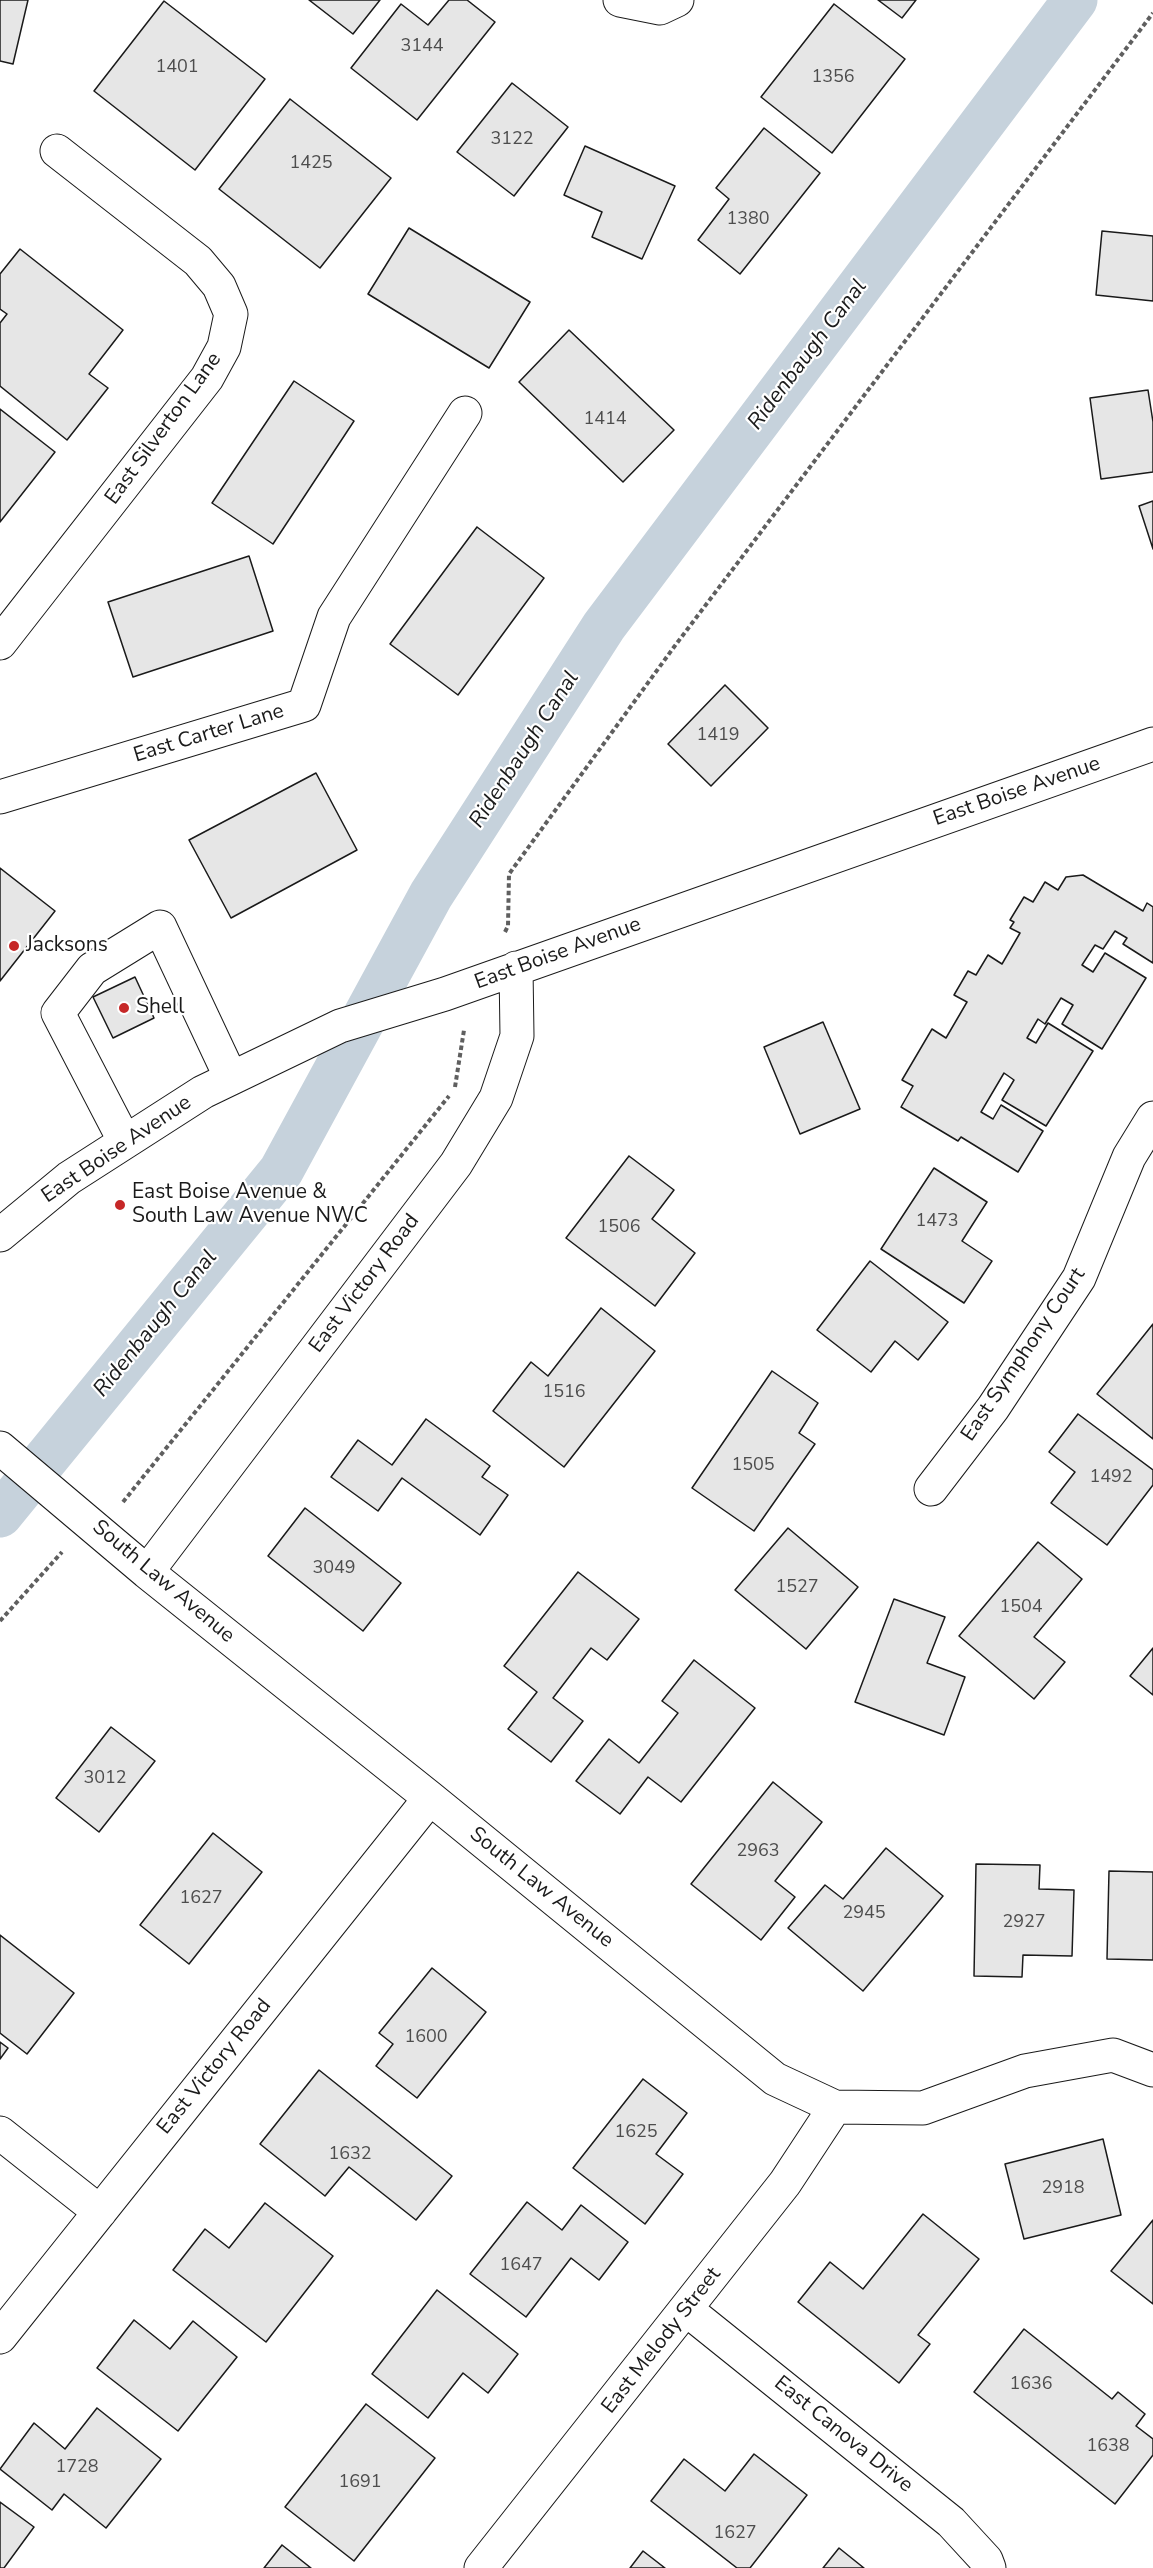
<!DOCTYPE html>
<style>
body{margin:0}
canvas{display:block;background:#fff}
</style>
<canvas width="1153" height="2568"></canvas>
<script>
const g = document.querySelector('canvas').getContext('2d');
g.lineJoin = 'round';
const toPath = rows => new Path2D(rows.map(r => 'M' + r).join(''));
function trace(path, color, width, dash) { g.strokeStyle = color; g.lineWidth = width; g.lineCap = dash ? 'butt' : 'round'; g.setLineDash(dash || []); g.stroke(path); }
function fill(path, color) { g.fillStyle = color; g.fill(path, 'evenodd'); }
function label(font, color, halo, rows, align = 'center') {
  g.font = font + ' "Nunito Sans",sans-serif'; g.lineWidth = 4.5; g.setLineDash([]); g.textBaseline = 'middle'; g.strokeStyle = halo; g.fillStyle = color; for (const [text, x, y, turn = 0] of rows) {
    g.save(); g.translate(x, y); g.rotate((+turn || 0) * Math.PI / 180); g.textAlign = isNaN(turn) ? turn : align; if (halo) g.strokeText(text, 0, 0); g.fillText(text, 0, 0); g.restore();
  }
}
trace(toPath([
 [0,1515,281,1171,431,895,604,626,1075,0]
]), '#c6d2dc', 45);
const building = toPath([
 [0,0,28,0,13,64,0,61,0,0],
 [309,0,380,0,353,34,309,0],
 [449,0,467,0,495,22,417,120,351,68,401,4,428,25,449,0],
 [878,0,916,0,902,18,878,0],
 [164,1,265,79,195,170,94,91,164,1],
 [834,4,905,59,832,153,761,97,834,4],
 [512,83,568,127,514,196,457,152,512,83],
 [290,99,391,178,320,268,219,189,290,99],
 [764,128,820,173,740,274,698,240,729,199,716,188,764,128],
 [585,146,675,186,642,259,592,237,602,212,564,195,585,146],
 [409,228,530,302,489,368,368,294,409,228],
 [1102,231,1153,236,1153,301,1096,295,1102,231],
 [20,249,123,330,89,374,108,388,67,440,0,386,0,323,7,314,0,309,0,274,20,249],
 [569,330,674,430,623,482,519,382,569,330],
 [294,381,354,421,273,544,212,503,294,381],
 [1148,390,1153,422,1153,472,1101,479,1090,398,1148,390],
 [0,409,55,452,0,522,0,409],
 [1153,501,1153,549,1139,506,1153,501],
 [477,527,544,578,458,695,390,644,477,527],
 [249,556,273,631,133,677,108,602,249,556],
 [725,685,768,728,711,786,668,744,725,685],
 [316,773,357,850,231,918,189,840,316,773],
 [0,868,55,911,0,981,0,868],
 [1083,875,1143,911,1147,903,1153,907,1153,963,1123,944,1127,938,1115,931,1103,949,1095,945,1082,965,1093,972,1105,953,1146,978,1102,1049,1062,1024,1073,1005,1061,998,1045,1024,1038,1019,1027,1038,1036,1043,1048,1023,1093,1051,1046,1126,1002,1100,1014,1080,1004,1073,981,1112,993,1119,1001,1105,1043,1131,1018,1172,961,1137,958,1141,901,1107,913,1086,902,1080,932,1029,946,1038,967,1002,954,995,968,971,976,975,988,955,1002,964,1020,933,1010,928,1014,922,1010,920,1024,897,1033,902,1045,882,1058,890,1066,877,1083,875],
 [135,977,154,1018,113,1038,93,997,135,977],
 [823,1022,860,1109,800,1134,764,1047,823,1022],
 [629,1156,674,1190,652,1219,695,1253,655,1306,566,1238,629,1156],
 [934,1168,987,1202,962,1241,992,1261,964,1303,881,1249,934,1168],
 [870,1261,948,1322,918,1360,895,1341,871,1372,817,1330,870,1261],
 [601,1308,655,1351,564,1467,493,1411,531,1362,548,1376,601,1308],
 [1153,1324,1153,1439,1097,1394,1153,1324],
 [772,1371,818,1403,799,1433,815,1444,754,1531,692,1488,772,1371],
 [1078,1414,1153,1470,1153,1485,1107,1545,1051,1503,1075,1472,1049,1452,1078,1414],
 [426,1419,490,1466,482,1477,508,1495,480,1535,402,1478,378,1511,331,1477,358,1440,392,1465,426,1419],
 [305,1508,401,1583,363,1631,268,1556,305,1508],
 [788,1528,858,1587,806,1649,735,1590,788,1528],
 [1038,1542,1082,1579,1034,1637,1065,1662,1034,1699,959,1636,1038,1542],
 [578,1572,639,1619,607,1660,591,1648,553,1698,583,1721,551,1762,508,1729,537,1692,504,1666,578,1572],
 [894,1599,945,1617,927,1663,965,1677,944,1735,855,1702,894,1599],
 [1153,1648,1153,1695,1130,1676,1153,1648],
 [694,1660,755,1708,681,1802,648,1777,620,1814,576,1781,609,1739,639,1763,678,1713,662,1701,694,1660],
 [111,1727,155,1761,99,1832,56,1798,111,1727],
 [773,1782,822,1822,775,1881,795,1897,761,1940,691,1884,773,1782],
 [213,1833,262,1872,189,1964,140,1925,213,1833],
 [886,1848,943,1896,863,1991,788,1928,825,1885,843,1899,886,1848],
 [976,1864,1040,1865,1039,1889,1074,1890,1072,1956,1023,1955,1022,1977,974,1976,976,1864],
 [1109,1871,1153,1872,1153,1960,1107,1959,1109,1871],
 [0,1935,74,1993,27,2054,0,2033,0,1935],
 [432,1968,486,2012,417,2098,376,2066,393,2044,379,2033,432,1968],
 [0,2042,8,2048,0,2059,0,2042],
 [319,2070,452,2176,416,2220,349,2167,325,2196,260,2144,319,2070],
 [643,2079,687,2113,656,2154,683,2174,645,2224,573,2168,643,2079],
 [1103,2139,1121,2215,1024,2239,1005,2164,1103,2139],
 [527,2202,562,2230,581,2205,628,2242,599,2280,571,2258,526,2317,470,2274,527,2202],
 [265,2203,333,2256,266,2342,173,2270,205,2229,229,2248,265,2203],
 [923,2214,979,2259,918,2335,930,2344,899,2383,798,2302,830,2262,863,2289,923,2214],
 [1153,2220,1153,2304,1111,2271,1153,2220],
 [437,2290,518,2354,488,2393,463,2373,428,2418,372,2374,437,2290],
 [134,2320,170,2349,193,2321,237,2357,178,2431,97,2368,134,2320],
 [1024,2329,1112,2399,1118,2392,1145,2414,1136,2426,1153,2439,1153,2455,1115,2504,974,2392,1024,2329],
 [366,2404,435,2458,354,2561,285,2507,366,2404],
 [97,2408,161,2459,106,2528,64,2494,52,2510,0,2469,34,2423,65,2449,97,2408],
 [754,2454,807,2495,750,2568,737,2568,651,2501,684,2459,725,2491,754,2454],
 [0,2502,34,2527,4,2568,0,2568,0,2502],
 [282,2545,311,2568,264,2568,282,2545],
 [839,2548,864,2568,823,2568,839,2548],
 [643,2551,665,2568,630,2568,643,2551]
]);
fill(building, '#e6e6e6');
trace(building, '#1a1a1a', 1.5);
const minor = toPath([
 [620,0,660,8,677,0],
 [0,643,207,378,224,347,231,314,219,286,198,261,57,151],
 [0,797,304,705,334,617,465,413],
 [125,1142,58,1013,92,969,160,927,231,1078],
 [0,1235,69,1178,203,1092,340,1026,445,994,1153,744],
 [0,1448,147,1572,430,1798,775,2079,835,2107,923,2108,1025,2071,1113,2055,1153,2070],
 [931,1489,993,1408,1079,1278,1129,1157,1153,1118],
 [147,1572,456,1164,496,1098,517,1036,516,968],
 [0,2133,100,2212],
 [687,2310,951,2522,986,2560,989,2568],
 [0,2337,430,1798],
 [481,2568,785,2183,835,2107]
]);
trace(minor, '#1a1a1a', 35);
trace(toPath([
 [505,932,508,926,509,874,674,647,1153,13],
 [455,1087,464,1030],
 [123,1502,449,1096],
 [0,1621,62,1552]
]), '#5f5f5f', 4, [4.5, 3]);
trace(minor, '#fff', 33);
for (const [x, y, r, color] of [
 [14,946,6,"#c62828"],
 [124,1008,6,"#c62828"],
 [120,1205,6,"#c62828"]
]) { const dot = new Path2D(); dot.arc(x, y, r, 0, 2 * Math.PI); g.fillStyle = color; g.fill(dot); trace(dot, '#fff', 2); }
label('18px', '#4d4d4d', null, [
 ["3144",422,47],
 ["1401",177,68],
 ["1356",833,78],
 ["3122",512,140],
 ["1425",311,164],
 ["1380",748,220],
 ["1414",605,420],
 ["1419",718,736],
 ["1473",937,1222],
 ["1506",619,1228],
 ["1516",564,1393],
 ["1505",753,1466],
 ["1492",1111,1478],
 ["3049",334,1569],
 ["1527",797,1588],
 ["1504",1021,1608],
 ["3012",105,1779],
 ["2963",758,1852],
 ["1627",201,1899],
 ["2945",864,1914],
 ["2927",1024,1923],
 ["1600",426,2038],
 ["1625",636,2133],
 ["1632",350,2155],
 ["2918",1063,2189],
 ["1647",521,2266],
 ["1636",1031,2385],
 ["1638",1108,2447],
 ["1728",77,2468],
 ["1691",360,2483],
 ["1627",735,2534]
]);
label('21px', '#1a1a1a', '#fff', [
 ["East Silverton Lane",164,429,-54],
 ["East Carter Lane",209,734,-17],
 ["East Boise Avenue",1017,792,-19],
 ["East Boise Avenue",558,954,-20],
 ["East Boise Avenue",117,1150,-34],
 ["East Victory Road",365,1284,-53],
 ["East Symphony Court",1024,1355,-56],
 ["South Law Avenue",163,1582,40],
 ["South Law Avenue",541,1888,39],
 ["East Victory Road",215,2067,-51],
 ["East Melody Street",662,2341,-52],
 ["East Canova Drive",843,2435,39]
]);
label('21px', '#1a1a1a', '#fff', [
 ["Jacksons",26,946],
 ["Shell",136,1008],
 ["East Boise Avenue &",132,1193],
 ["South Law Avenue NWC",132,1217]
], 'left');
label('italic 22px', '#1a1a1a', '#fff', [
 ["Ridenbaugh Canal",808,355,-53],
 ["Ridenbaugh Canal",525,750,-57],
 ["Ridenbaugh Canal",156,1324,-51]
]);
</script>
